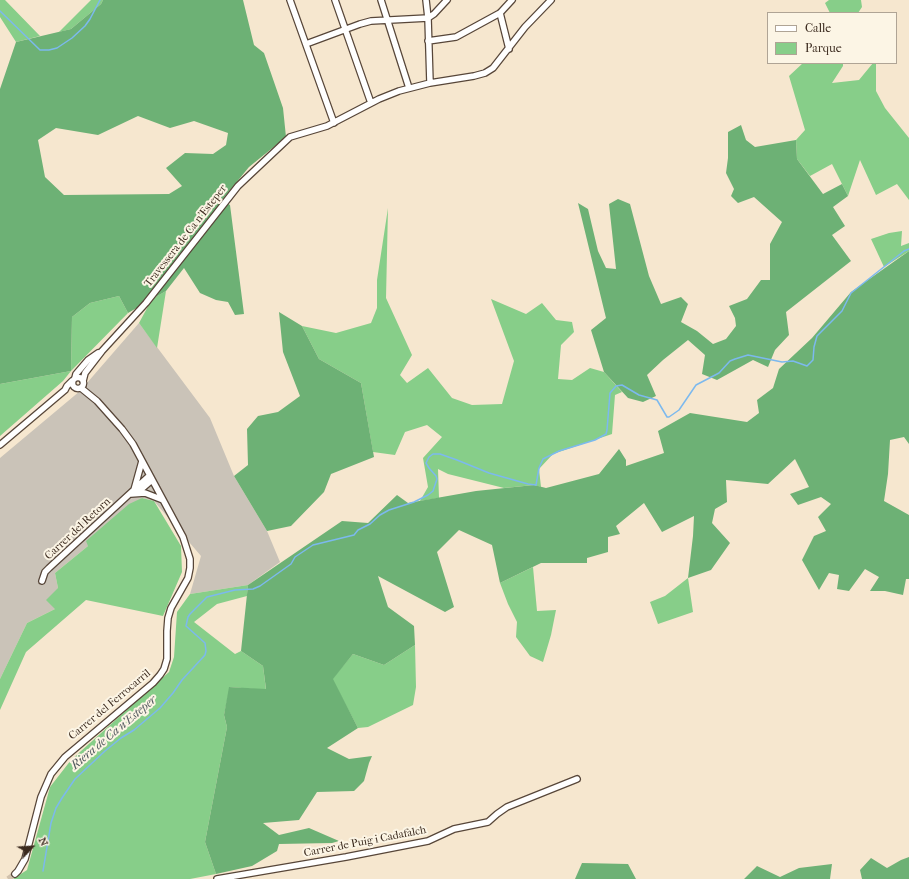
<!DOCTYPE html>
<style>
body{margin:0}
#map{position:relative;width:909px;height:879px;overflow:hidden;background:#f6e7cf;font-family:"IM FELL French Canon",serif}
canvas{display:block}
.legend{position:absolute;left:767px;top:12px;width:130px;height:52px;box-sizing:border-box;background:#fcf5e5;border:1px solid #afa495;margin:0;padding:5px 7px;list-style:none;font-size:12px;color:#3b2a1e}
.legend li{display:flex;align-items:center;gap:8px;height:20px}
.legend b{width:20px;border:1px solid #afa495}
.north{position:absolute;left:12px;top:827px;width:40px;height:40px;-webkit-text-stroke:3px #fcf5e5;paint-order:stroke;rotate:65deg;font-size:11px;font-weight:700;line-height:16px;text-align:center;color:#3b2a1e}
.north::after{content:'';display:block;margin:auto;width:14px;height:18px;background:#3b2a1e;clip-path:polygon(50% 0,100% 100%,50% 72%,0 100%)}
</style>
<div id="map">
<canvas width="909" height="879"></canvas>
<ul class="legend">
<li><b style="height:5px;background:#fff"></b>Calle</li>
<li><b style="height:11px;background:#87ce89"></b>Parque</li>
</ul>
<div class="north">N</div>
</div>
<script>
const g = document.querySelector('canvas').getContext('2d');
g.lineJoin = 'round';
function fill(path, color) { g.fillStyle = color; g.fill(path, 'evenodd'); }
const toPath = rows => new Path2D(rows.map(r => 'M' + r).join(''));
function trace(path, color, width, dash) { g.strokeStyle = color; g.lineWidth = width; g.lineCap = dash ? 'butt' : 'round'; g.setLineDash(dash || []); g.stroke(path); }
function label(font, color, halo, rows, align = 'center') {
  g.font = font + ' "IM FELL French Canon",serif'; g.lineWidth = 4; g.setLineDash([]); g.textBaseline = 'middle'; g.strokeStyle = halo; g.fillStyle = color; for (const [text, x, y, turn = 0] of rows) {
    g.save(); g.translate(x, y); g.rotate((+turn || 0) * Math.PI / 180); g.textAlign = isNaN(turn) ? turn : align; if (halo) g.strokeText(text, 0, 0); g.fillText(text, 0, 0); g.restore();
  }
}
fill(toPath([
 [139,323,210,418,234,476,267,531,280,562,248,585,190,594,201,556,154,501,142,498,88,546,55,573,58,588,55,609,27,623,0,679,0,458,80,391]
]), '#cac3b8');
fill(toPath([
 [0,0,5,0,40,36,16,42,0,17],
 [91,0,103,0,101,4,71,29,59,32],
 [829,0,861,0,862,7,858,13,830,13,825,3],
 [803,63,843,63,843,66,832,83,859,80,873,63,876,63,876,91,885,108,909,138,909,200,897,184,876,195,860,160,848,196,832,164,810,176,797,159,796,140,805,130,789,76],
 [388,208,386,298,412,355,400,375,407,383,428,368,452,398,472,405,502,404,514,361,491,299,526,314,542,303,556,320,572,322,574,332,561,345,558,379,572,380,590,368,604,372,622,392,615,395,612,434,553,454,539,469,541,487,534,485,504,488,448,474,438,469,439,498,420,501,428,487,423,458,442,437,427,425,405,432,395,455,373,452,361,383,319,359,302,326,336,333,371,323,377,308,377,280],
 [902,231,901,246,909,243,909,251,884,267,871,239,889,233],
 [166,291,157,348,139,323,152,299],
 [119,296,128,313,71,371,63,381,0,436,0,384,71,371,72,317,90,303],
 [142,498,154,501,181,546,182,572,163,616,86,600,26,652,0,710,0,679,27,623,55,609,46,600,58,588,55,573,88,546,86,541,129,504],
 [533,567,537,611,556,610,551,635,543,662,530,656,516,637,517,622,508,604,500,583],
 [688,578,693,612,658,624,650,602,665,596],
 [248,585,247,596,217,604,194,622,235,654,241,651,263,666,266,690,230,687,224,715,227,727,205,842,216,874,190,879,13,879,27,870,50,787,71,760,169,672,174,657,177,612,190,594],
 [415,645,416,687,413,705,368,727,358,728,332,679,353,654,384,665]
]), '#87ce89');
fill(toPath([
 [103,0,243,0,254,45,264,53,283,108,286,137,249,167,222,200,230,205,244,314,235,315,228,302,216,300,200,293,184,268,166,291,128,313,119,296,90,303,72,317,71,371,0,384,0,89,16,42,71,29,101,4],
 [138,116,170,128,194,121,228,133,226,145,213,154,185,153,166,168,182,186,169,194,64,195,45,177,38,140,56,128,98,135],
 [741,125,746,140,755,147,796,140,797,159,823,194,842,184,848,196,833,207,845,226,832,235,851,261,786,312,789,335,775,350,768,367,753,360,717,380,702,374,705,355,688,340,663,360,647,375,656,396,643,402,628,398,604,372,591,330,606,318,578,203,588,209,598,251,606,268,616,269,609,204,618,199,630,204,649,276,661,304,681,297,688,304,681,322,697,331,713,344,726,339,736,326,735,318,729,306,747,299,761,280,770,280,770,244,782,222,754,197,738,203,731,196,734,189,726,173,728,158,728,132],
 [909,251,909,444,904,437,890,440,888,474,884,501,909,515,909,579,906,579,903,595,885,591,870,591,879,577,865,569,849,591,837,589,839,575,829,573,819,590,802,560,814,536,826,531,818,517,831,504,821,497,798,505,790,494,809,487,795,459,768,484,726,480,727,502,715,509,712,523,730,543,711,570,688,578,693,536,694,516,662,532,644,503,616,526,620,534,608,537,608,552,587,558,587,563,541,563,500,583,492,545,459,530,437,552,454,607,445,612,378,576,388,607,414,626,415,645,384,665,353,654,333,679,358,728,327,748,349,759,372,756,369,763,364,781,354,791,317,792,299,820,263,823,279,835,309,828,339,841,332,843,279,844,277,851,252,866,216,874,205,842,227,727,224,715,229,687,266,689,263,666,241,651,248,585,342,521,368,523,397,495,408,503,476,491,534,485,546,488,599,474,619,449,626,460,626,466,664,453,658,431,690,413,747,422,759,413,757,400,773,388,779,369,812,338,851,292],
 [279,312,302,326,319,359,361,383,374,457,331,474,324,492,291,526,267,531,234,476,248,465,247,429,258,416,278,412,300,396,283,352],
 [909,857,909,879,862,879,860,870,871,858,887,868,901,860],
 [582,863,628,864,636,879,575,879],
 [832,864,830,879,744,879,757,866,780,877,799,868]
]), '#6db175');
trace(toPath([
 [0,11,40,50,49,50,57,48,72,38,85,26,90,19,100,0],
 [43,871,51,823,56,808,62,798,75,779,105,751,121,738,134,730,160,708,173,693,182,680,205,655,206,651,205,643,186,626,188,617,190,614,207,597,235,590,253,589,260,586,291,564,295,557,313,545,354,535,358,530,370,524,380,515,389,510,414,502,428,495,433,491,437,479,436,476,429,468,426,463,429,457,433,454,440,454,457,460,489,473,528,484,536,485,539,468,543,459,559,451,595,440,606,434,607,430,610,393,616,386,622,385,639,395,657,400,667,417,669,417,679,410,696,385,719,373,730,361,735,359,748,355,782,362,793,361,807,366,813,360,814,347,817,336,842,311,851,293,904,251,909,249]
]), '#7cb9ee', 1.5);
trace(toPath([
 [8,879,15,874]
]), '#d1c1ac', 5.5, [5.5, 3]);
const minor = toPath([
 [290,0,334,123],
 [335,0,371,103],
 [381,0,409,88],
 [426,0,428,18,430,83],
 [500,13,509,49],
 [428,41,456,37,500,13,512,0],
 [306,44,360,24,371,21,428,18,434,14,447,0],
 '72.5 383a5.5 5.5 0 1 1 11 0a5.5 5.5 0 1 1-11 0Z',
 [75,378,76,374,88,360,98,353],
 [83,381,85,373,102,351,146,303,238,186,290,137,327,126,379,99,399,91,430,83,474,76,485,73,493,68,525,27,551,0],
 [0,445,65,390,67,386,72,381],
 [134,490,142,461],
 [137,493,152,480],
 [131,494,145,493,163,500],
 [42,581,45,572,49,568,149,476],
 [15,874,18,871,25,859,41,797,51,774,65,757,153,683,160,675,164,669,167,659,167,631,168,618,171,608,188,578,190,568,190,559,183,537,133,444,122,429,97,401,81,388],
 [217,879,346,857,428,841,454,829,488,822,497,814,507,807,577,779]
]);
trace(minor, '#574639', 8);
trace(minor, '#fff', 5.5);
label('11px', '#3b2a1e', '#fcf5e5', [
 ["Travessera de Ca n'Esteper",186,236,-52],
 ["Carrer del Retorn",78,529,-43],
 ["Carrer del Ferrocarril",110,705,-40],
 ["Carrer de Puig i Cadafalch",365,842,-11]
]);
label('italic 12px', '#4e555c', '#fcf5e5', [
 ["Riera de Ca n'Esteper",114,733,-40]
]);
</script>
